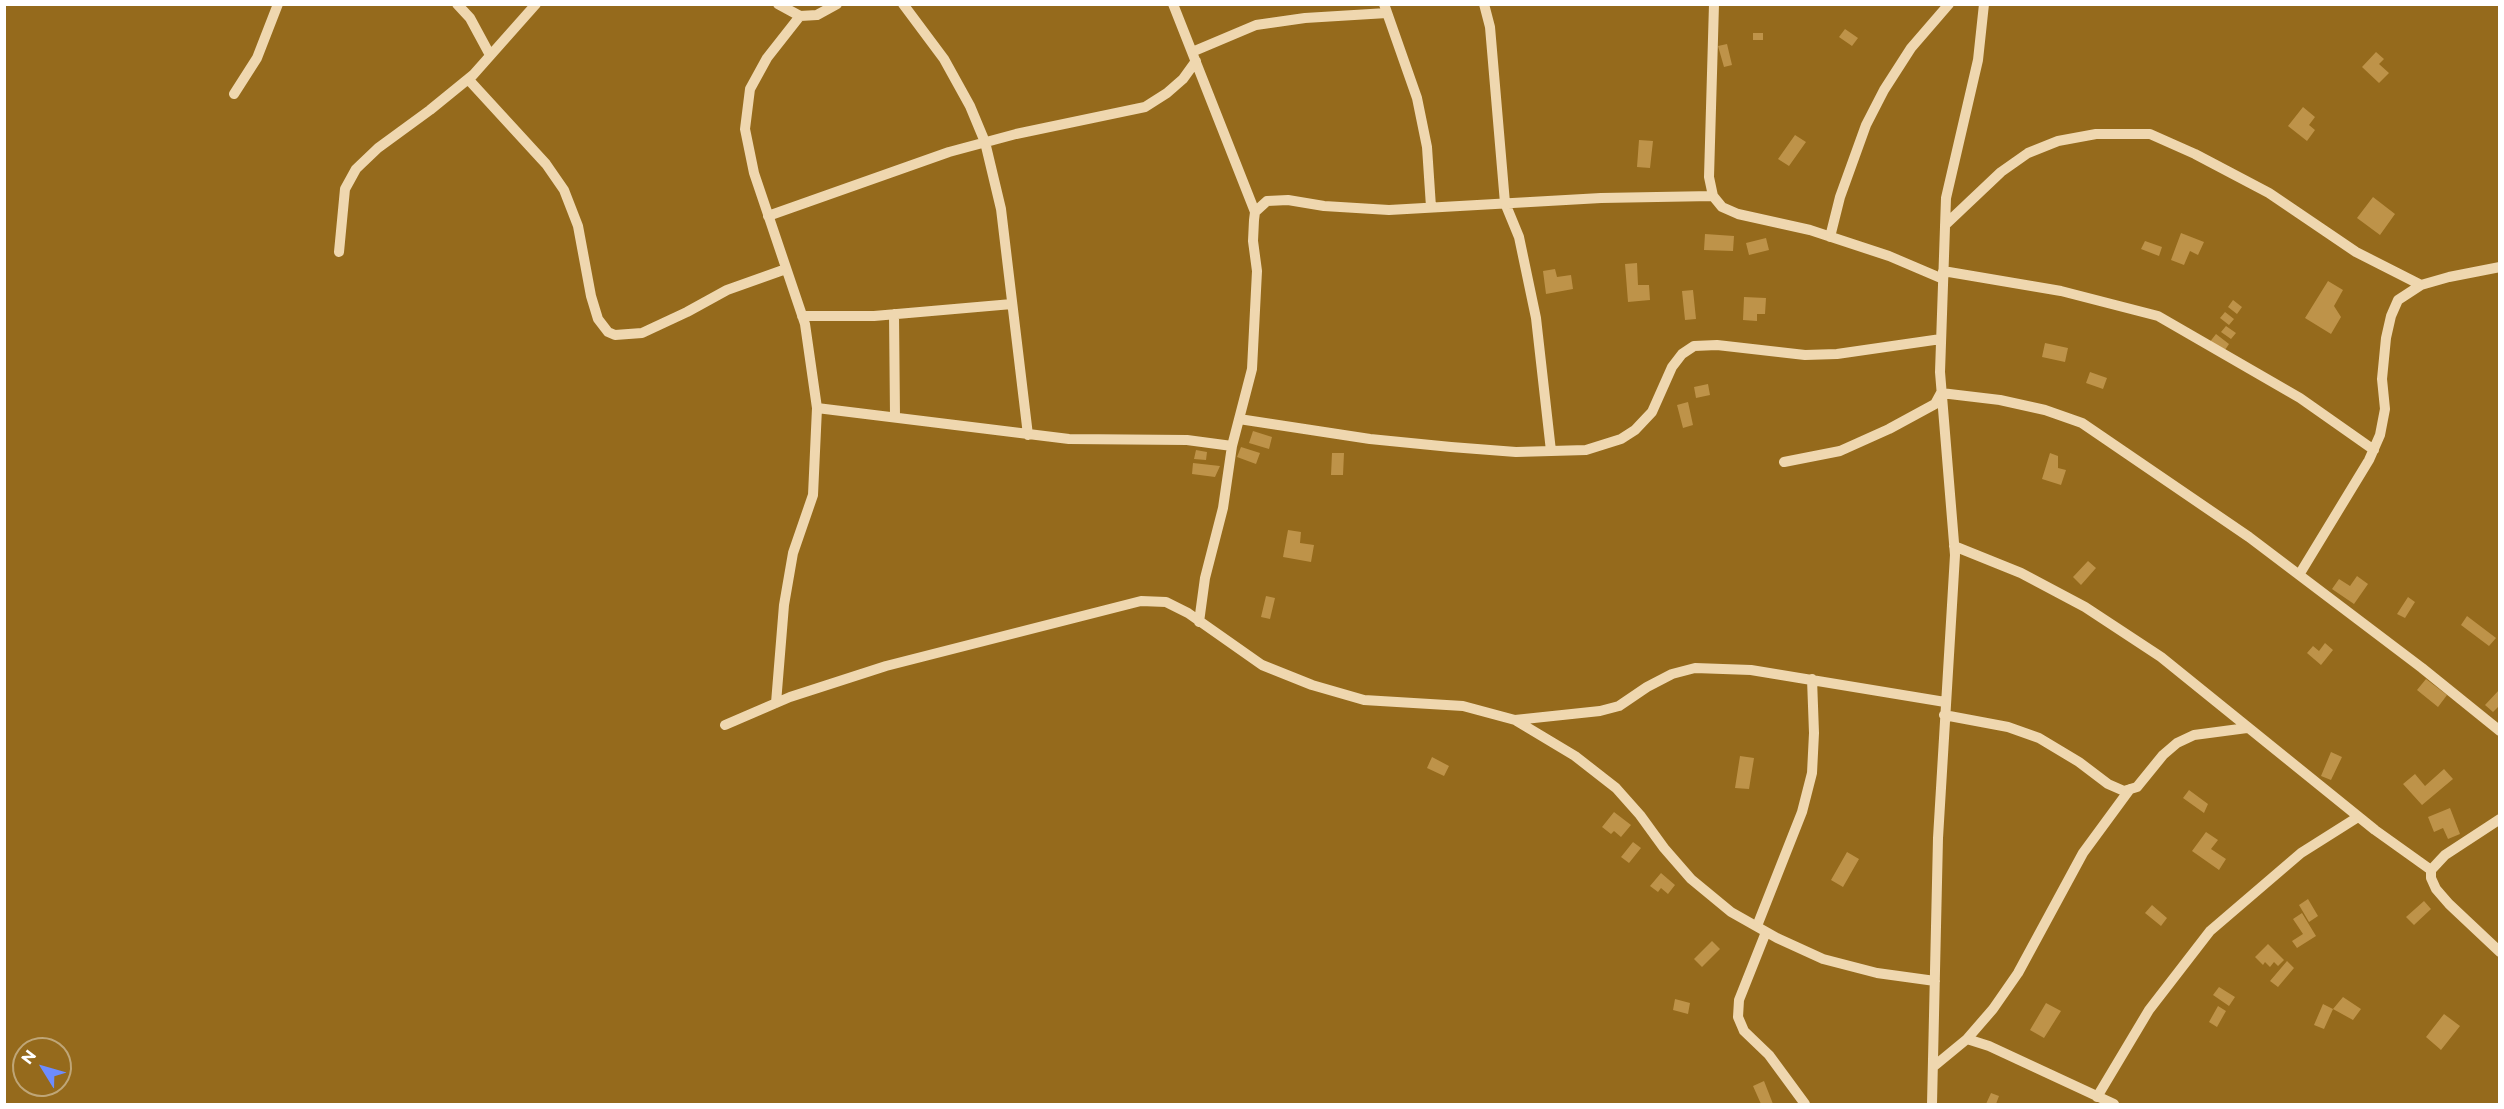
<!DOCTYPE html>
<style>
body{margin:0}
#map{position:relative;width:2504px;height:1109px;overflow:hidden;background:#956a1c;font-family:Montserrat,sans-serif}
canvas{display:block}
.frame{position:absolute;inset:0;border:6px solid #fff;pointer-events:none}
.north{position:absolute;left:12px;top:1037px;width:60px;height:60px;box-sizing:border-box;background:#956a1c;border:2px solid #bfa677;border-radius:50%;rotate:307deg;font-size:16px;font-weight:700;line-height:24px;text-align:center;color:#fff}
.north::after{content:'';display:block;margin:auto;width:21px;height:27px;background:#6d8cff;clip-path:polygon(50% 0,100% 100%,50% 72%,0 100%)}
</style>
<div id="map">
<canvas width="2504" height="1109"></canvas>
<div class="frame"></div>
<div class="north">N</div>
</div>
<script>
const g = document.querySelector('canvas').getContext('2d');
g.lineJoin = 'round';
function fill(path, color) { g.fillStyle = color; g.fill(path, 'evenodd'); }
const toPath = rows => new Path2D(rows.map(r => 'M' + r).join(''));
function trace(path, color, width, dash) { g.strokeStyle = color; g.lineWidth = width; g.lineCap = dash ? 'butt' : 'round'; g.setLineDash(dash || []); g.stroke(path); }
fill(toPath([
 [1845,29,1858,38,1852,46,1839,37],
 [1753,33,1763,33,1763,40,1753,40],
 [1727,44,1732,65,1724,67,1718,46],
 [2376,52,2384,59,2379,64,2389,73,2379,83,2362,67],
 [2303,107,2315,117,2309,125,2315,130,2307,141,2288,126],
 [1795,135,1806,142,1789,166,1778,159],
 [1639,140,1653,141,1650,168,1637,167],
 [2373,197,2395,214,2380,235,2357,218],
 [2181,233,2204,242,2198,255,2190,251,2184,265,2171,260],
 [1705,234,1734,236,1733,251,1704,250],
 [1766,238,1769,250,1749,255,1746,243],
 [2145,241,2162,247,2159,256,2141,249],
 [1637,263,1638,285,1649,285,1650,300,1628,302,1625,264],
 [1555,269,1557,277,1571,275,1573,289,1546,294,1543,271],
 [2328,281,2343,290,2334,306,2341,317,2331,334,2305,318],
 [1693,290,1696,319,1685,320,1682,291],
 [1744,297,1766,298,1765,314,1757,314,1757,321,1743,320],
 [2233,300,2242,307,2237,314,2228,307],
 [2225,312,2234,319,2229,325,2220,318],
 [2226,326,2236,333,2231,339,2221,332],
 [2216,334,2229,344,2223,353,2209,343],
 [2045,343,2068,348,2065,362,2042,357],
 [2090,372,2107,378,2103,389,2086,383],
 [1708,384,1710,395,1696,398,1694,387],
 [1688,402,1693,425,1683,428,1677,405],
 [1253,431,1272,437,1269,449,1249,443],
 [1241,447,1260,453,1256,464,1237,457],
 [1196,450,1207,452,1206,460,1194,459],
 [1332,453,1344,453,1343,475,1331,475],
 [2050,453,2058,456,2058,468,2066,470,2061,485,2042,479],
 [1193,463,1220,466,1215,477,1192,474],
 [1288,530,1301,532,1300,543,1314,545,1311,562,1283,557],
 [2088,561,2096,568,2081,585,2073,577],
 [2357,576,2368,584,2354,604,2332,589,2339,579,2350,586],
 [1266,596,1275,598,1270,619,1261,617],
 [2408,597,2415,602,2405,618,2397,614],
 [2467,616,2496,638,2489,646,2461,625],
 [2325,643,2333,650,2321,665,2307,653,2313,646,2319,651],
 [2426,679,2447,695,2438,707,2417,690],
 [2500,689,2500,705,2493,712,2485,705],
 [2331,752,2342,757,2331,780,2321,776],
 [1740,756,1754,758,1749,789,1735,788],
 [1432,757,1449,766,1444,776,1427,768],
 [2444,769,2453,779,2422,805,2403,784,2415,774,2425,786],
 [2189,790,2208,804,2204,813,2183,798],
 [2450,808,2460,834,2448,839,2443,828,2434,832,2428,817],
 [1614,812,1631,825,1621,837,1614,831,1611,834,1602,827],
 [2206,832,2218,840,2211,849,2226,859,2219,870,2192,851],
 [1633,842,1641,848,1629,863,1621,857],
 [1847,852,1859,859,1843,887,1831,880],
 [1661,873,1675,885,1668,894,1661,888,1658,892,1650,886],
 [2308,899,2318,916,2309,922,2299,905],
 [2424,901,2431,909,2414,925,2406,917],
 [2152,905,2167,918,2161,926,2145,913],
 [2302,913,2316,936,2297,948,2292,941,2303,934,2293,919],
 [1712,941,1720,949,1702,967,1694,959],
 [2268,944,2284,960,2278,966,2274,962,2270,967,2265,962,2263,965,2255,957],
 [2287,961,2294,968,2278,987,2270,981],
 [2219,987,2235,997,2229,1006,2213,995],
 [2343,997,2361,1009,2353,1020,2333,1009,2324,1029,2314,1025,2323,1004,2333,1009],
 [1675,999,1690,1003,1688,1014,1673,1010],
 [2046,1003,2061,1011,2044,1038,2030,1030],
 [2218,1006,2226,1011,2217,1027,2209,1022],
 [2444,1014,2460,1026,2441,1050,2426,1037],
 [1764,1081,1773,1104,1761,1104,1753,1086],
 [1991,1093,1999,1096,1996,1104,1986,1104]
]), '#be9349');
trace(toPath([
 [457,4,470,18,490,55],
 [778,4,800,16,817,15,837,4],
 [903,4,944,59,970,106,985,142,1001,209,1028,435],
 [1173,4,1255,212],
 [1384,4,1417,98,1427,147,1431,207],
 [1484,4,1490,27,1505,203,1519,237,1536,318,1551,451],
 [1714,4,1709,177,1713,196,1722,207,1738,214,1810,230,1889,256,1943,279],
 [1192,52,1256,25,1305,18,1387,13],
 [468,79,546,164,564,190,578,226,591,296,598,319,608,332,615,335,642,333,687,312,727,290,786,269],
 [234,94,257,58,278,4],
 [768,216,949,152,1016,134,1145,107,1167,93,1183,79,1196,61],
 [1945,225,2001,172,2028,153,2058,141,2096,134,2150,134,2195,154,2269,193,2356,252,2421,285],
 [1830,237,1840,197,1866,125,1884,90,1911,48,1949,4],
 [339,252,345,189,356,169,378,148,430,110,473,75,536,4],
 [1943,271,2061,291,2158,316,2300,398,2374,450],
 [894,314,895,416],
 [802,316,874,316,1012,304],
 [817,408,1069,439,1187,440,1232,446],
 [1239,419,1370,439,1451,447,1516,452,1586,450,1621,439,1635,430,1652,412,1672,367,1682,354,1694,346,1717,345,1805,355,1837,354,1941,339],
 [1784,462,1840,451,1889,429,1935,404,1941,393,2000,400,2045,410,2082,423,2249,537,2422,668,2500,731],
 [1954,546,2021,573,2085,607,2161,657,2375,830,2431,870],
 [2299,575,2369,460,2380,435,2385,409,2382,379,2386,338,2391,316,2398,300,2421,285,2449,277,2500,267],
 [1199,622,1205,578,1223,508,1232,446,1252,369,1257,271,1253,241,1254,220,1255,212,1267,201,1288,200,1324,206,1389,210,1601,198,1713,196],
 [776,703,784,605,793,553,813,495,817,408,805,324,754,173,745,129,750,89,767,58,800,16],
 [1944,715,2008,727,2039,738,2079,762,2108,784,2124,791,2137,787,2163,755,2177,743,2194,735,2247,728],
 [1515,720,1600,711,1619,706,1647,687,1672,674,1695,668,1751,670,1945,702],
 [725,725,790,697,886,666,1141,601,1166,602,1188,613,1262,665,1312,685,1364,700,1463,706,1515,720,1575,756,1616,788,1640,815,1664,848,1691,879,1731,912,1777,938,1823,959,1877,973,1935,981],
 [2500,819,2445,855,2431,870,2431,878,2436,889,2449,904,2500,952],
 [1757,926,1802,812,1812,773,1814,733,1812,679],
 [1766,932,1739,1000,1738,1017,1744,1031,1769,1055,1805,1104],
 [1967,1039,1989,1046,2114,1104],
 [1933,1067,1967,1039,1993,1009,2018,973,2083,853,2130,789],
 [2097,1097,2149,1010,2210,931,2301,853,2358,817],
 [1932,1104,1938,838,1955,555,1940,372,1946,198,1978,60,1984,4]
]), '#efd7af', 10);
</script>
